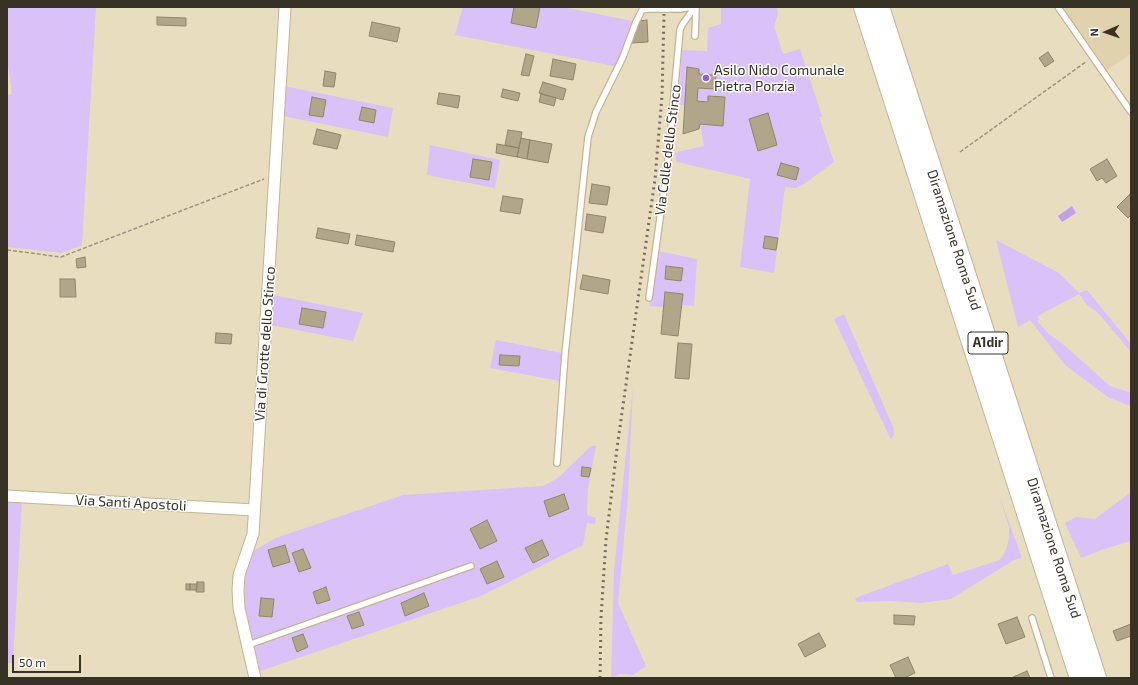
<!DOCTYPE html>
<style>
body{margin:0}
#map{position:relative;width:1138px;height:685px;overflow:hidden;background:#e9ddc0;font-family:"Exo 2",sans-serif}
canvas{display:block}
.frame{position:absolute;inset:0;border:8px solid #363226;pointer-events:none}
.north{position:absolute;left:1086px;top:12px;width:40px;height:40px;-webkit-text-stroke:3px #fff;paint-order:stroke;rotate:268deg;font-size:11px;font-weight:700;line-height:16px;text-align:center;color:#363226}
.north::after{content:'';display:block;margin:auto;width:14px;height:18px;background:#363226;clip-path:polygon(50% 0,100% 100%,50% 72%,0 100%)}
.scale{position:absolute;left:12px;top:655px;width:69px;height:18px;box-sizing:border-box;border:2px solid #363226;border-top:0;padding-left:5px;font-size:12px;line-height:14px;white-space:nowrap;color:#363226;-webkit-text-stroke:3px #fff;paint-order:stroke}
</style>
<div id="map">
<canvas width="1138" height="685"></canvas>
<div class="frame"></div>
<div class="north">N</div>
<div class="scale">50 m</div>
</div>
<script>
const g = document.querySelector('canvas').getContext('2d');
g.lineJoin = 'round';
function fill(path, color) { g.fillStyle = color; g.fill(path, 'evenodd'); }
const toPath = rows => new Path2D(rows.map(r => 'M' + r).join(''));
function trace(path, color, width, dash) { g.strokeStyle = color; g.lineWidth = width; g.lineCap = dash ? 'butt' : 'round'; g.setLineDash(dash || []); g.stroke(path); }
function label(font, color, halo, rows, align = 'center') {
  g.font = font + ' "Exo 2",sans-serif'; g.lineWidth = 3; g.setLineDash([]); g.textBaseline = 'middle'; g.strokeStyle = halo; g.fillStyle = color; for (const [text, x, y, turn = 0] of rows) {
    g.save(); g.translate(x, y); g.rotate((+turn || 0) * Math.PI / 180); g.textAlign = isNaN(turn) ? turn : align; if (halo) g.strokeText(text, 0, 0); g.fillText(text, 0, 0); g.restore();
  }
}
fill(toPath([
 [1063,7,1131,7,1131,54,1107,70]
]), '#e1d2ae');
fill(toPath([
 [7,7,96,7,82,245,62,253,7,247,7,95,12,94,7,58],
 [463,7,514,7,511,23,536,28,540,7,563,7,632,21,620,56,614,66,455,35],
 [721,7,777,7,778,14,774,26,783,54,800,49,822,116,819,117,834,162,804,184,796,188,785,187,774,273,740,267,750,179,677,162,675,154,677,152,704,146,700,124,723,126,725,97,708,96,708,102,697,101,698,88,714,89,715,75,699,74,693,68,688,67,685,105,678,105,682,50,707,51,708,28,721,24],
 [284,86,393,108,388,137,283,116],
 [312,97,326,100,323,117,309,114],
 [362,107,376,110,374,123,359,120],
 [430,145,500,160,495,188,427,175],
 [473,159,492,162,489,180,470,177],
 [996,240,1059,273,1079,293,1087,290,1131,344,1131,352,1098,313,1087,305,1079,294,1038,316,1038,322,1049,334,1064,345,1110,386,1131,393,1131,406,1109,398,1065,365,1030,320,1018,327],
 [658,251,697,259,694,306,682,305,681,309,650,306],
 [273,295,363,313,353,341,271,325],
 [302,308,326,312,323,328,299,324],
 [844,314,894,429,894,435,891,440,834,319],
 [496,340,562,353,560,381,490,368],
 [500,355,520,356,519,366,500,365],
 [633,386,628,496,618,603,646,666,633,675,620,674,611,678,614,570],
 [591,446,596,446,588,488,587,515,596,518,595,524,587,523,583,545,481,596,260,671,245,611,244,595,247,563,253,551,276,538,403,495,543,486,558,478],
 [564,494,569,510,549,517,544,501],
 [487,520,497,541,480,549,470,529],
 [542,540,549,555,533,563,525,548],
 [284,545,285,545,290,562,268,550],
 [303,549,310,568,300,572,292,553],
 [497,561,503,577,487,584,480,569],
 [326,587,330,599,317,604,313,592],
 [424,594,429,606,406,615,401,603],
 [261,598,273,599,272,617,259,616],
 [359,612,364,625,352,629,347,616],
 [303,634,308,647,297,652,292,639],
 [998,492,1022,558,1014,560,951,599,921,603,890,601,857,602,855,598,948,564,953,575,1000,560,1006,550,1009,538,1009,527],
 [1131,492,1131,541,1104,549,1081,558,1065,523,1076,517,1095,519],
 [7,500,22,501,13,663,7,663]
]), '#dac1f7');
fill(toPath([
 [1072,206,1076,213,1062,222,1058,216]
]), '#c2a0e8');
const building = toPath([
 [514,7,540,7,536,28,511,23,514,7],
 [157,17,186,18,186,26,157,25,157,17],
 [647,20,648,42,632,43,632,36,638,21,647,20],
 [372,22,400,28,397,42,369,36,372,22],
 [1048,52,1054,61,1045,67,1039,58,1048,52],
 [526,54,534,56,529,76,521,75,526,54],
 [553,59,576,64,573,80,550,76,553,59],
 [687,67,699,69,699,74,716,75,714,89,698,88,697,101,708,102,708,96,725,97,723,126,700,124,699,129,683,134,687,67],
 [325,71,336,73,334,87,323,86,325,71],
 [543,82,566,89,563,100,539,93,543,82],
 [503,89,520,93,518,101,501,97,503,89],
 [439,93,460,96,458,108,437,104,439,93],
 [541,94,556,98,554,106,539,102,541,94],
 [312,97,326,100,323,117,309,115,312,97],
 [362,107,376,110,374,123,359,120,362,107],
 [768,113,777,145,758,151,749,119,768,113],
 [317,129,341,135,337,149,313,144,317,129],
 [508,130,522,132,519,148,505,145,508,130],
 [521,138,530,140,527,159,517,157,521,138],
 [530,140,552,144,548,163,527,159,530,140],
 [497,144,519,148,517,157,496,153,497,144],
 [473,159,492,162,489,180,470,177,473,159],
 [1107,159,1117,176,1106,183,1102,178,1097,181,1090,169,1107,159],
 [781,163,799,168,796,180,777,175,781,163],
 [592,184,610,187,607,205,589,203,592,184],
 [1130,194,1131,215,1128,218,1117,207,1130,194],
 [503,196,523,199,520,214,500,211,503,196],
 [587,214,606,217,603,233,585,230,587,214],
 [318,228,350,234,348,244,316,238,318,228],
 [357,235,395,242,393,252,355,245,357,235],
 [765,236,778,238,776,250,763,248,765,236],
 [85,257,86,267,77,268,76,259,85,257],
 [666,266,683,268,681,281,665,279,666,266],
 [583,275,610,280,608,294,580,289,583,275],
 [60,279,75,279,76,297,60,297,60,279],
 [665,292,683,294,678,336,661,334,665,292],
 [302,308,326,312,323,328,299,324,302,308],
 [216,333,232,334,231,344,215,343,216,333],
 [678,343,692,344,689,379,675,378,678,343],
 [500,355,520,356,519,366,499,365,500,355],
 [582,467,591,468,589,477,581,476,582,467],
 [564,494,569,509,549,517,544,501,564,494],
 [487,520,497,541,480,549,470,529,487,520],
 [542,540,549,555,533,563,525,548,542,540],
 [285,545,290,562,273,567,268,550,285,545],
 [303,549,311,568,299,572,292,553,303,549],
 [497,561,504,577,487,584,480,569,497,561],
 [197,582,204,582,204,592,196,592,197,582],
 [186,584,190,584,190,590,186,590,186,584],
 [190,584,197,584,197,590,190,590,190,584],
 [326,587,330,600,317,604,313,592,326,587],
 [424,593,429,606,405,616,401,603,424,593],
 [261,598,274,599,272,617,259,616,261,598],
 [359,612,364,625,352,629,347,616,359,612],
 [894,615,915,616,914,625,894,624,894,615],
 [1017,617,1025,637,1006,644,998,624,1017,617],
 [1131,624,1131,636,1117,641,1113,631,1131,624],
 [819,633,826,646,805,657,798,644,819,633],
 [303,634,308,647,297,652,292,638,303,634],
 [908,657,915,673,904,678,896,678,890,665,908,657],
 [1027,671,1030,678,1011,678,1027,671]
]);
fill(building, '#b1a689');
trace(building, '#90856a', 1);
const service = toPath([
 [1058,7,1131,112],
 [680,9,692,7],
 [695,36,696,7],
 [649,298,668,160,680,30,682,25,695,7],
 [557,463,565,354,588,137,596,112,623,57,636,22,642,10,648,9],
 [1032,618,1051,678],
 [248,645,471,566]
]);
const minor = toPath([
 [7,496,254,510],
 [255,678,239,608,238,590,239,575,253,534,285,7]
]);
const motorway = toPath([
 [864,7,1080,678],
 [879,7,1096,678]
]);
trace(service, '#c0b598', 8);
trace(minor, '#c0b598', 13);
trace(motorway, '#c0b598', 22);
trace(toPath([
 [960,152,1087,61],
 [7,250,61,257,264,179]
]), '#9c947e', 1.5, [4, 2]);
trace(service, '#fff', 5.5);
trace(minor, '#fff', 11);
trace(motorway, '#fff', 20);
trace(toPath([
 [600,678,601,617,606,540,617,448,655,179,662,96,664,14]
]), '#746d5b', 3, [2, 4]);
const serviceBridge = toPath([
 [648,9,680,9]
]);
trace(serviceBridge, '#c0b598', 8, []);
trace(serviceBridge, '#fff', 5.5);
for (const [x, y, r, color] of [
 [706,78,4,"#995bd2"]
]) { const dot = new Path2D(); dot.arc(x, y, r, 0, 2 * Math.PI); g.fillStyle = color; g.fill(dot); trace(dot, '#fff', 1.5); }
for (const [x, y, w] of [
 [988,343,40]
]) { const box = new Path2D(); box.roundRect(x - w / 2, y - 11, w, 22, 3); g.fillStyle = '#fff'; g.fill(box); trace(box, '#363226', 1); }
label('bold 13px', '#363226', null, [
 ["A1dir",988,343]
]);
label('14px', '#363226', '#fff', [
 ["Asilo Nido Comunale",714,70],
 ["Pietra Porzia",714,86]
], 'left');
label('14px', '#363226', '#fff', [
 ["Via Colle dello Stinco",668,150,-83],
 ["Diramazione Roma Sud",954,240,72],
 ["Via di Grotte dello Stinco",265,344,-86],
 ["Via Santi Apostoli",131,503,3],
 ["Diramazione Roma Sud",1054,548,72]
]);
</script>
